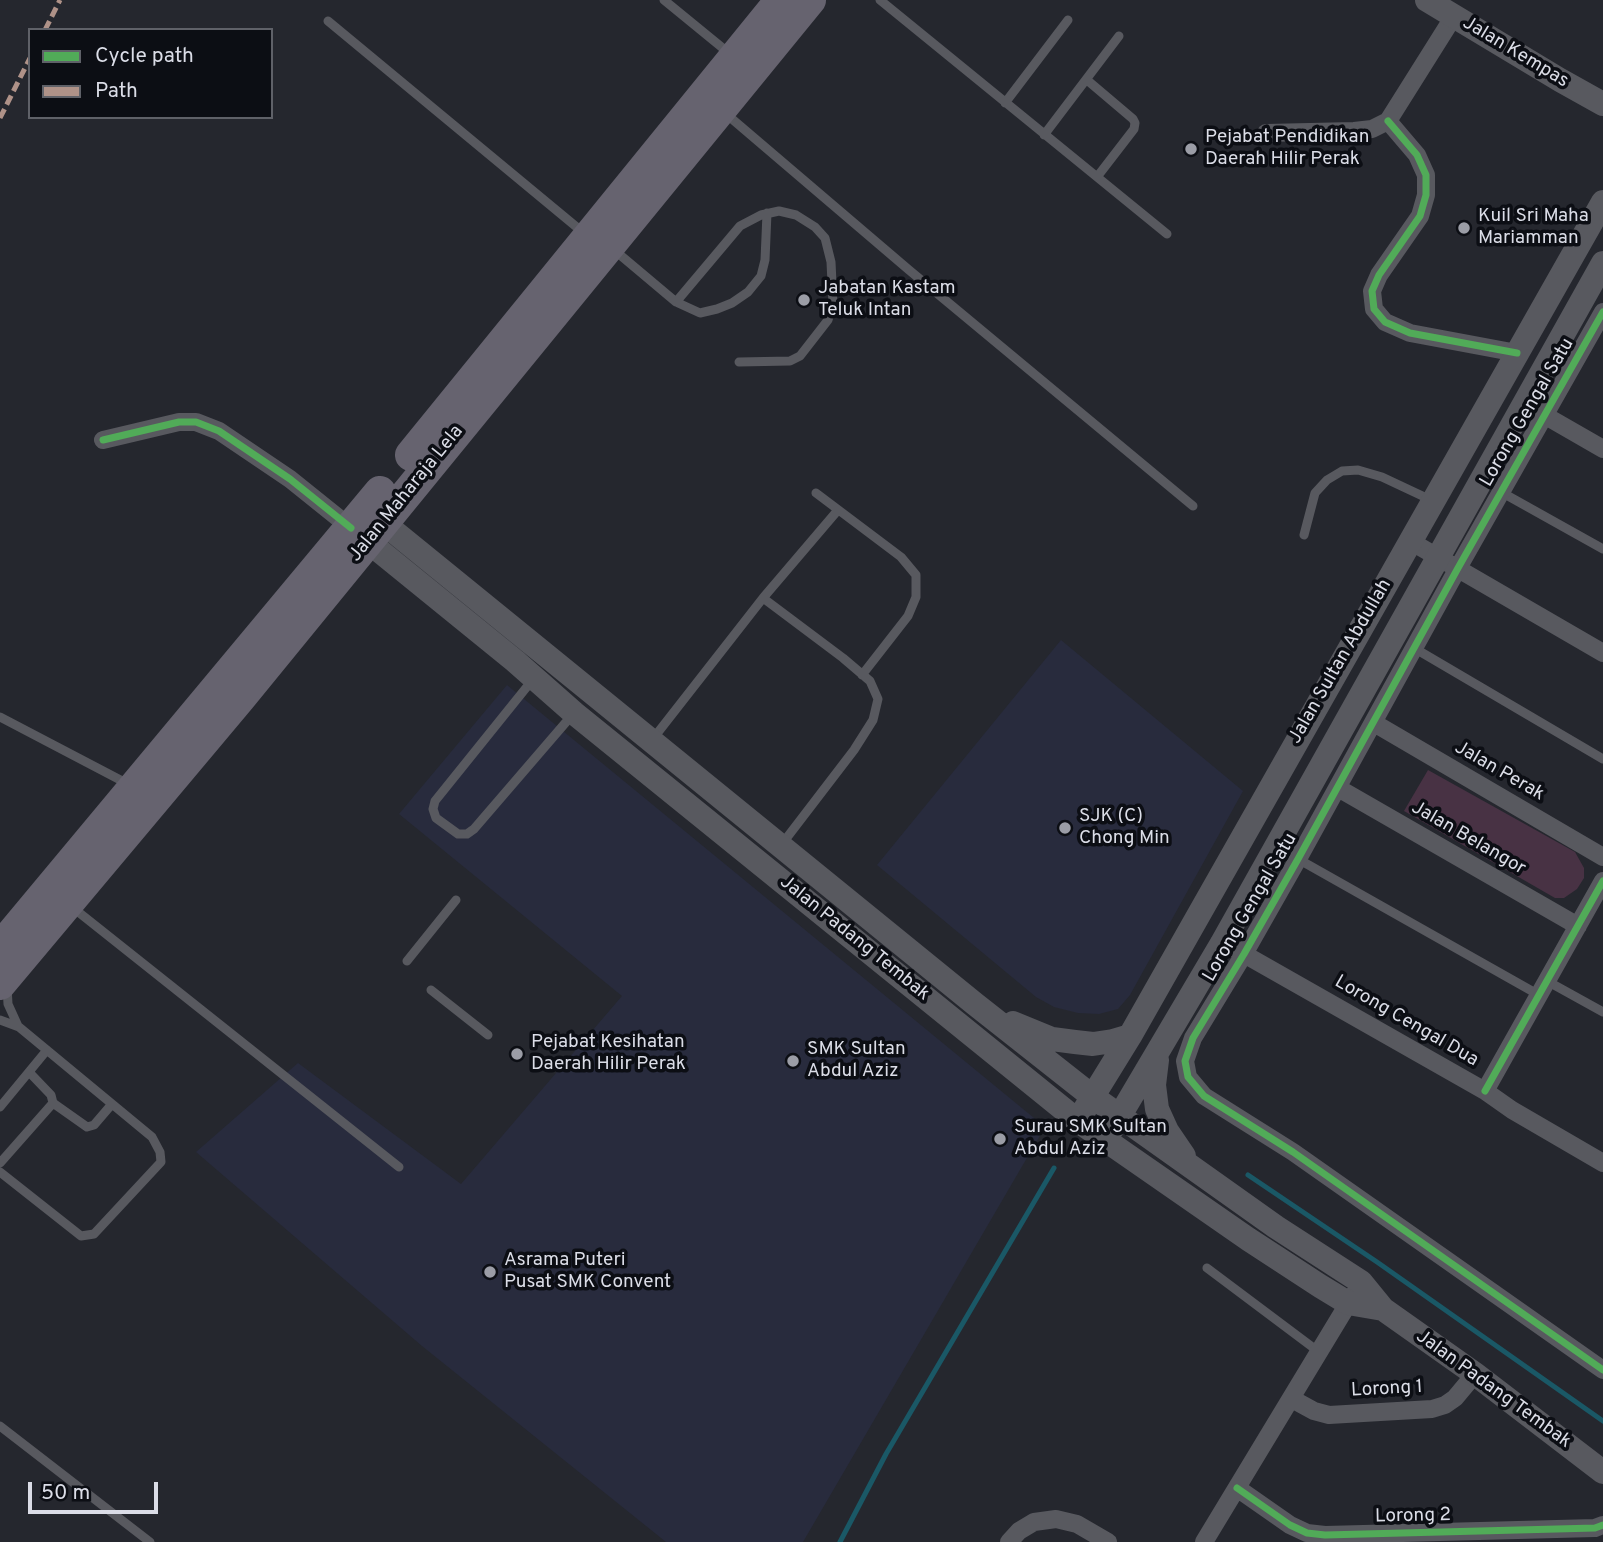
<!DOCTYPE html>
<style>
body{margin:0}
#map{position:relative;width:1603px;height:1542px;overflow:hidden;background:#25272e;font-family:Overpass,sans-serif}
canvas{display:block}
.legend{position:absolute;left:28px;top:28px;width:245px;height:91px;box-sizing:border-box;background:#0c0e14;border:2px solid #5f6168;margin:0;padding:9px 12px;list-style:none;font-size:21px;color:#dbdde7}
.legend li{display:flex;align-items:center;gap:14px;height:35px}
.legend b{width:35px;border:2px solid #5f6168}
.scale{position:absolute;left:28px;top:1482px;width:130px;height:32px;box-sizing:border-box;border:4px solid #dbdde7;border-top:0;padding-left:9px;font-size:21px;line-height:24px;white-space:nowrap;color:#dbdde7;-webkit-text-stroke:5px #0c0e14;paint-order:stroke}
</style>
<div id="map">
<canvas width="1603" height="1542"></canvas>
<ul class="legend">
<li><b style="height:9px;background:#51ab58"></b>Cycle path</li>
<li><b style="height:9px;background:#af9288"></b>Path</li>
</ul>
<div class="scale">50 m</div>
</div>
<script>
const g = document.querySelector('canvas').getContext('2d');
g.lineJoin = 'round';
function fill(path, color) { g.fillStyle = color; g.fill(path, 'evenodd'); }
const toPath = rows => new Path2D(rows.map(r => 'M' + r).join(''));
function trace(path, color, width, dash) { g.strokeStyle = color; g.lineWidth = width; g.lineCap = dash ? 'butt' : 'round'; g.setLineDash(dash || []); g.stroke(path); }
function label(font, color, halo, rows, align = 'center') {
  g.font = font + ' Overpass,sans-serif'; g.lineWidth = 7; g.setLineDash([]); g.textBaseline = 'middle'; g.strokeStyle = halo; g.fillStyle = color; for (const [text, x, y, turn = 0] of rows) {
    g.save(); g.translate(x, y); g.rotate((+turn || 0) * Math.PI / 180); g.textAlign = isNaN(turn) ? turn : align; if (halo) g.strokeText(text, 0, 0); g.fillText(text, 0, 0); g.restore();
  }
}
fill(toPath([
 [1061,640,1243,791,1130,995,1118,1009,1099,1014,1078,1013,1054,1007,1036,997,877,865],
 [507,685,1045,1127,803,1542,666,1542,422,1346,196,1152,298,1063,461,1184,622,996,399,814]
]), '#282b3d');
fill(toPath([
 [1428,770,1575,852,1584,868,1584,878,1577,889,1564,898,1555,898,1404,811]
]), '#483244');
trace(toPath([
 [1248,1175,1377,1262,1603,1421],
 [840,1542,886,1454,1054,1168]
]), '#1a5866', 5);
trace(toPath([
 [664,0,730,54],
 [880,0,1167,234],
 [328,21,585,234],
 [1087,80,1133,119,1135,123,1134,129,1097,177],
 [1005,103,1068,20],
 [725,113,909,270,1193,506],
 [1044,135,1119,36],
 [613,249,676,302,700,313,717,309,732,303,748,292,761,276,765,260,767,213],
 [676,302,740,226,761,215,779,211,796,215,815,227,825,238,831,262,833,304,828,320,800,356,790,361,739,362],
 [1501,492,1603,549],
 [816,493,901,557,916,575,916,597,908,616,862,675],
 [1304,535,1315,493,1327,480,1342,471,1358,470,1382,477,1431,500],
 [763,598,843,658,870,681,878,699,873,720,854,750,782,844],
 [1414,648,1603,759],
 [534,678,435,801,433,809,436,818,458,834,467,834,474,829,573,714],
 [0,717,128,784],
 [652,740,763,598,838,510],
 [1298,859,1539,995],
 [72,907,399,1167],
 [407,961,456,900],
 [1547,981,1603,1012],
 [7,986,8,1004,18,1026],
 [431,990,488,1035],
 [0,1020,19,1027,152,1137,160,1152,161,1162,94,1234,81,1236,0,1172],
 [53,1103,87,1127,94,1125,112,1104],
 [0,1107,47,1050],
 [0,1163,53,1103,51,1095,29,1072],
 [1207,1268,1319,1352],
 [0,1426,150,1542]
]), '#58595f', 9);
trace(toPath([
 [1388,121,1417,155,1426,175,1426,195,1420,216,1379,275,1372,291,1374,309,1385,322,1410,333,1517,353],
 [1266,133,1354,131,1372,129,1388,121,1454,16],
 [1603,312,1458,568,1298,859,1244,954,1193,1038,1185,1061,1188,1077,1204,1096,1293,1152,1603,1370],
 [1544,415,1603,449],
 [103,440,179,422,196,422,219,431,290,479,351,528],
 [1410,541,1603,653],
 [1374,723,1603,857],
 [1338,788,1578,926],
 [1235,949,1485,1091,1512,1110,1603,1163],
 [1485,1091,1603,881],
 [1292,1399,1314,1411,1329,1415,1432,1409,1445,1405,1455,1398,1475,1374],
 [1237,1488,1290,1525,1307,1533,1325,1535,1595,1528,1603,1525],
 [1009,1542,1019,1531,1034,1522,1056,1519,1077,1524,1108,1542],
 [1204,1542,1354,1294]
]), '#58595f', 18);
trace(toPath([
 [1427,0,1560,80,1603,104],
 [370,512,975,1004,1093,1097,1276,1227,1361,1282,1383,1309,1475,1374,1603,1472],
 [355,531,515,661,574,713,1078,1121,1248,1239,1320,1286,1348,1303,1383,1309],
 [1013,1023,1052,1039,1075,1042,1093,1044,1113,1041,1130,1036],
 [1157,1060,1154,1085,1157,1109,1167,1131,1184,1156],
 [1085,1109,1130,1036,1603,202],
 [1112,1129,1222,943,1603,263]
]), '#58595f', 24);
trace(toPath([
 [411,455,781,0],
 [0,948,380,492],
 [0,984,240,698,810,0]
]), '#66636f', 32);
trace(toPath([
 [45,30,60,0],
 [0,118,30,58]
]), '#af9288', 5, [10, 5]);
trace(toPath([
 [1388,121,1417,155,1426,175,1426,195,1420,216,1379,275,1372,291,1374,309,1385,322,1410,333,1517,353],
 [1603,312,1458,568,1298,859,1244,954,1193,1038,1185,1061,1188,1077,1204,1096,1293,1152,1603,1370],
 [103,440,179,422,196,422,219,431,290,479,351,528],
 [1485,1091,1603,881],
 [1237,1488,1290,1525,1307,1533,1325,1535,1595,1528,1603,1525]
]), '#51ab58', 7);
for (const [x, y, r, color] of [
 [1191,149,7,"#9b9da6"],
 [1464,228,7,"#9b9da6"],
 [804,300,7,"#9b9da6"],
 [1065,828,7,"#9b9da6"],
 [517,1054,7,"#9b9da6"],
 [793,1061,7,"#9b9da6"],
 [1000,1139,7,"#9b9da6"],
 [490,1272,7,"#9b9da6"]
]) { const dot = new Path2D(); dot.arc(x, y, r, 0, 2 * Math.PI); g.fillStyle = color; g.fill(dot); trace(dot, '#0c0e14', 2.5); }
label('19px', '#dbdde7', '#0c0e14', [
 ["Jalan Kempas",1515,53,31],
 ["Lorong Gengal Satu",1528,413,-60],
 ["Jalan Maharaja Lela",407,494,-51],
 ["Jalan Sultan Abdullah",1341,662,-60],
 ["Jalan Perak",1499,772,30],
 ["Jalan Belangor",1468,839,30],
 ["Lorong Gengal Satu",1251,908,-60],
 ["Jalan Padang Tembak",854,939,39],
 ["Lorong Cengal Dua",1406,1022,30],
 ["Lorong 1",1387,1390,-3],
 ["Jalan Padang Tembak",1493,1390,36],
 ["Lorong 2",1413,1517,-1]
]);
label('19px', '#dbdde7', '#0c0e14', [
 ["Pejabat Pendidikan",1205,138],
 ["Daerah Hilir Perak",1205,160],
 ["Kuil Sri Maha",1478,217],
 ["Mariamman",1478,239],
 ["Jabatan Kastam",818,289],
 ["Teluk Intan",818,311],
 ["SJK (C)",1079,817],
 ["Chong Min",1079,839],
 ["Pejabat Kesihatan",531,1043],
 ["Daerah Hilir Perak",531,1065],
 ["SMK Sultan",807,1050],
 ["Abdul Aziz",807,1072],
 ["Surau SMK Sultan",1014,1128],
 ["Abdul Aziz",1014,1150],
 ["Asrama Puteri",504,1261],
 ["Pusat SMK Convent",504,1283]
], 'left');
</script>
